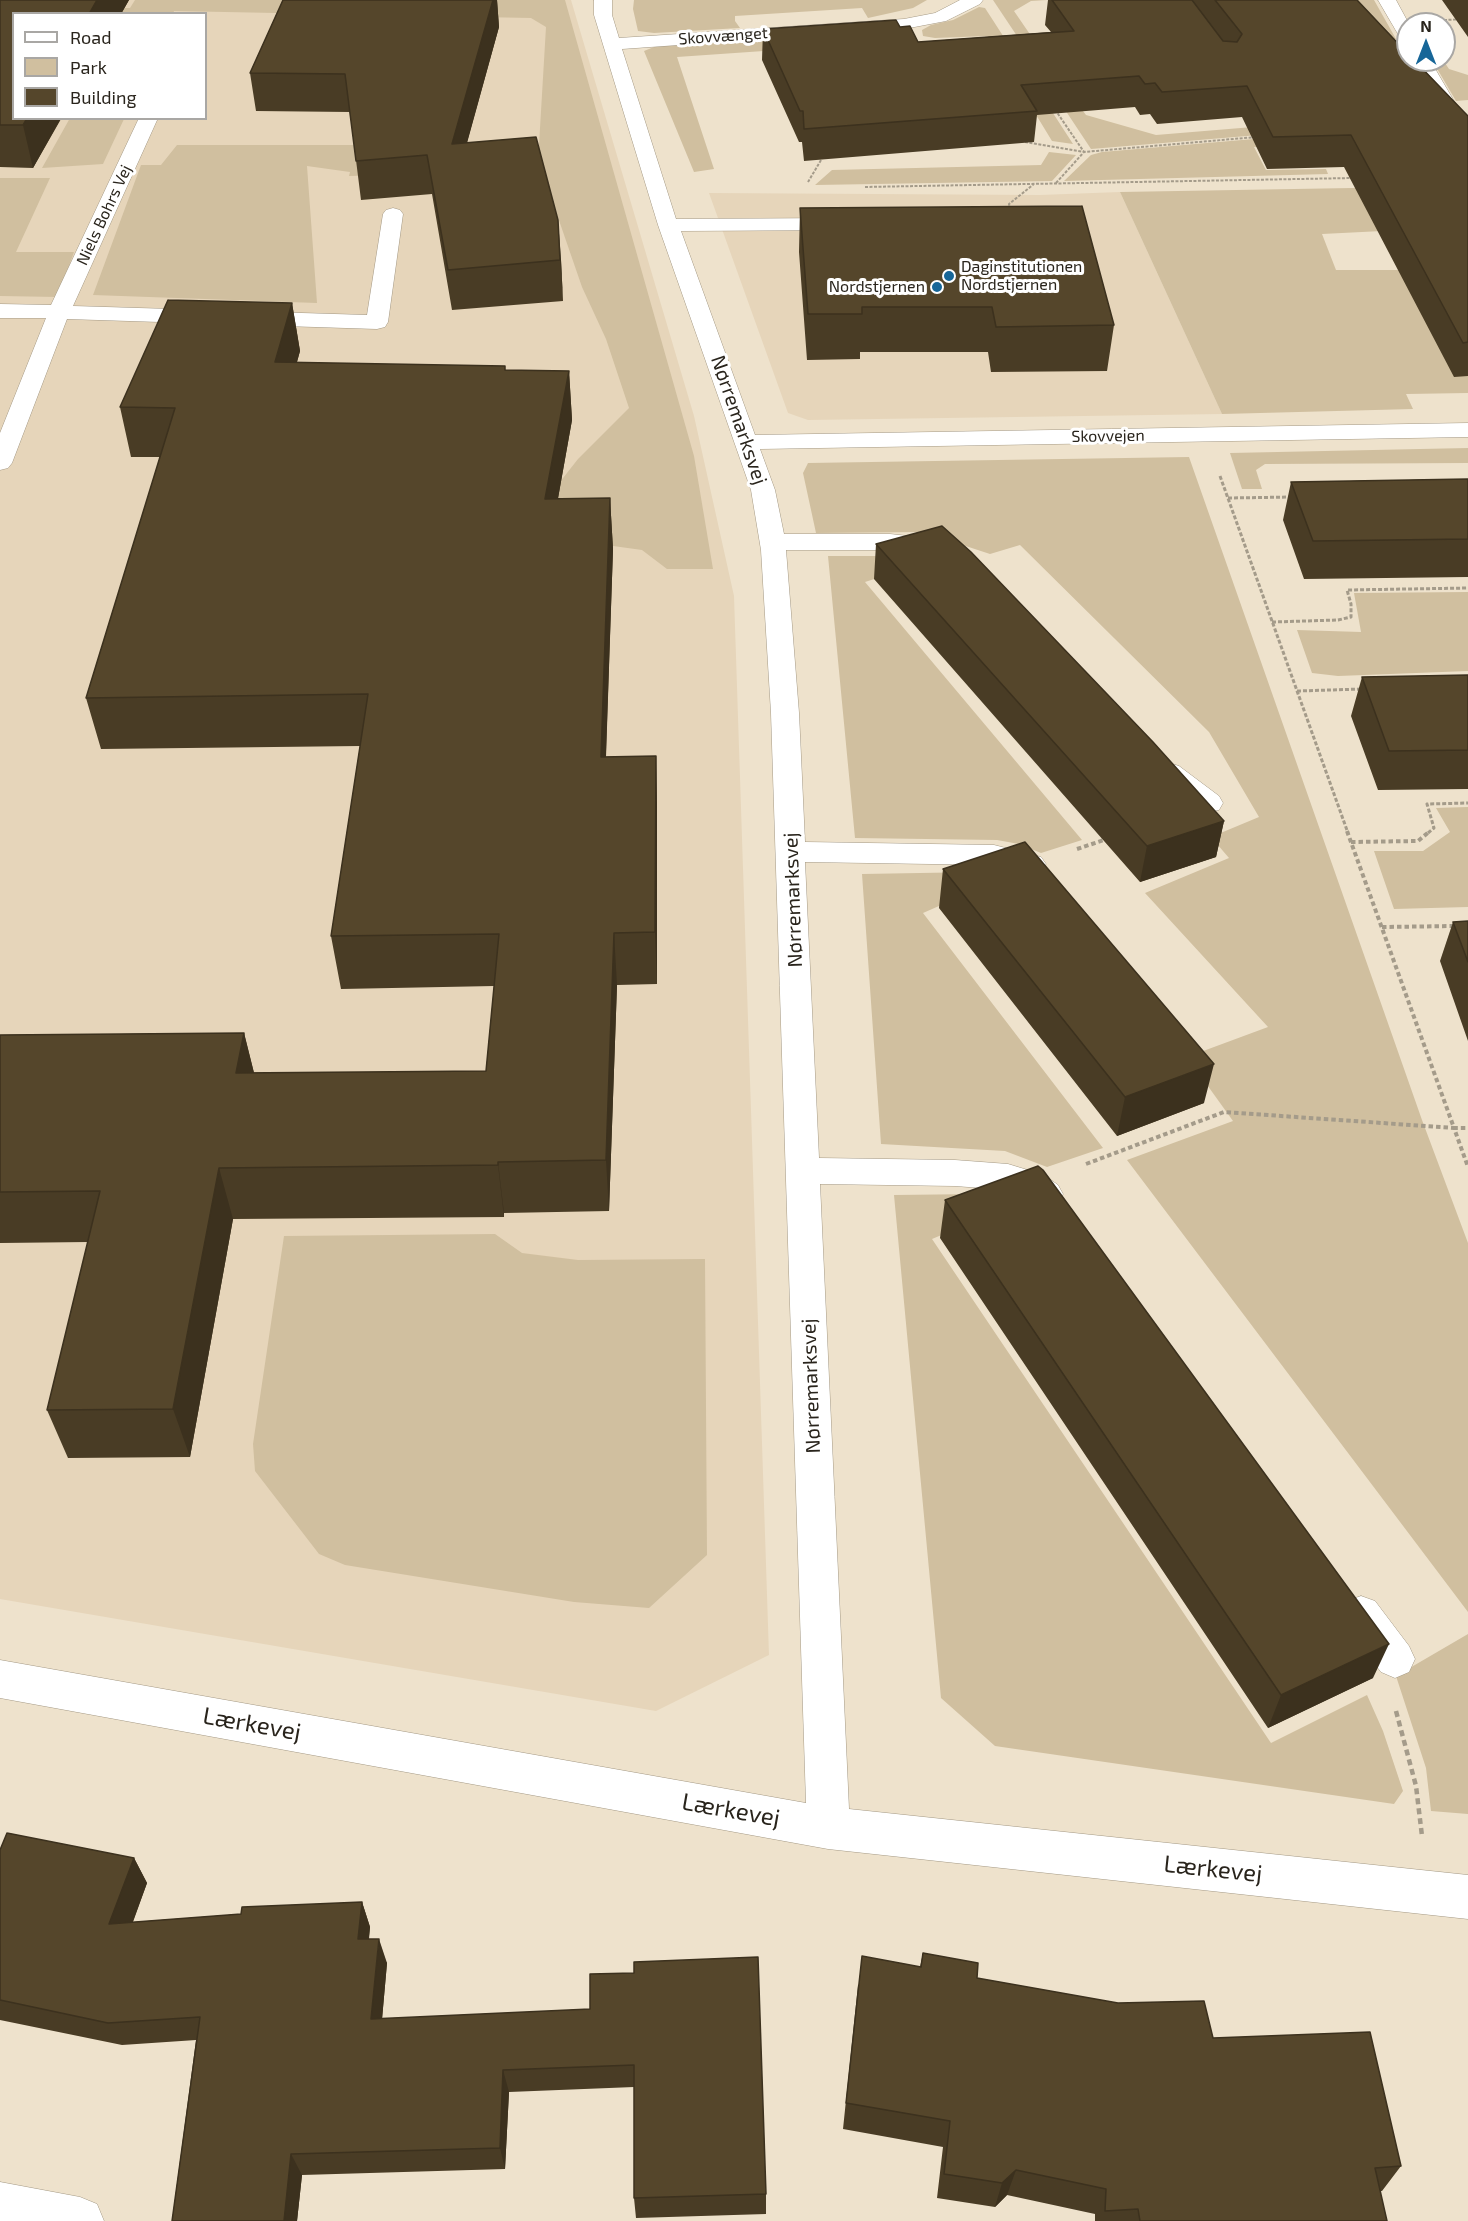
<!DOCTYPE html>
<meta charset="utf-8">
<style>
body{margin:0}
#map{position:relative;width:1468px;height:2221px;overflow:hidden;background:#eee2cc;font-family:"Exo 2",sans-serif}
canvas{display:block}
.legend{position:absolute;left:12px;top:12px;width:195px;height:108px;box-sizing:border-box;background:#fff;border:2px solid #a9a7a4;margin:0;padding:8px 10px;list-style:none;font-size:18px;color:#29241c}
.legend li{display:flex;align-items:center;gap:12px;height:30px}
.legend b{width:30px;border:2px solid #a9a7a4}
.north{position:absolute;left:1396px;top:12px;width:60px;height:60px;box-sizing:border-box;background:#fff;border:2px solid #a9a7a4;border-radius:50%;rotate:0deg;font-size:16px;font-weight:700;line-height:24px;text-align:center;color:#29241c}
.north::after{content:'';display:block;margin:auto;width:21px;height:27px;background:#176698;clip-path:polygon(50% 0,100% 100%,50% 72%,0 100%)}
</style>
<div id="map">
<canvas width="1468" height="2221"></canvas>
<ul class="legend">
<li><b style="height:8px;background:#fff"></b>Road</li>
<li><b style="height:16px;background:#d0bf9f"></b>Park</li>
<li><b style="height:16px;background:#55462b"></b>Building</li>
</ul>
<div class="north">N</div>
</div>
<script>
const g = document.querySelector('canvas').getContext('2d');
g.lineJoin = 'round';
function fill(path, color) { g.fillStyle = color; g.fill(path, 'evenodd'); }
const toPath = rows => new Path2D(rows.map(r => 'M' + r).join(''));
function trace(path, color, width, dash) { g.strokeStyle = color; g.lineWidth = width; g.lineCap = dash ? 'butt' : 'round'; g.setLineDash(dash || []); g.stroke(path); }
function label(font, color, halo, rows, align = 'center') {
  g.font = font + ' "Exo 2",sans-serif'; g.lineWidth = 6; g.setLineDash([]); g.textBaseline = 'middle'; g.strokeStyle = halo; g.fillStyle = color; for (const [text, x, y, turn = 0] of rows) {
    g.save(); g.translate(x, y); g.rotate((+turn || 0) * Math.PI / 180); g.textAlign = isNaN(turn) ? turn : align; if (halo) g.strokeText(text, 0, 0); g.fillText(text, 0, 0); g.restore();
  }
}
fill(toPath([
 [0,0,571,0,694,416,734,596,769,1655,656,1711,0,1599],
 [14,14,206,14,206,118,14,118],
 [1120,192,1222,414,808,420,788,413,709,193,1040,195]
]), '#e6d5ba');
fill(toPath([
 [135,0,565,0,694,456,713,569,667,569,642,550,577,541,553,518,556,487,578,459,629,408,606,339,582,287,542,171,349,176,350,172,307,166,317,303,93,295,141,165,161,165,177,145,539,145,546,27,531,18,174,11,173,14,86,14,90,8,130,8],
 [634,0,927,0,913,8,868,18,862,8,735,16,735,21,740,28,654,33,638,31,633,9],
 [993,0,1047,0,1031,1,1014,11,1051,65,1037,66],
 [1340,0,1374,0,1396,39,1381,41],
 [979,7,985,8,1073,144,1052,141,988,36,935,38,923,36,922,30,931,25,953,20],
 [890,29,894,42,677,57,714,169,694,172,644,51,659,45],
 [1432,60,1443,60,1449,69,1468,75,1468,100,1456,101],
 [1053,71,1086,115,1156,135,1265,126,1271,134,1091,149,1040,72],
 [70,118,124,119,103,164,42,168],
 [1277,137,1309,146,1254,147,1266,170,1326,169,1328,174,1064,181,1091,155,1102,152],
 [1049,152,1076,155,1052,181,815,185,832,170,1041,165],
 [0,178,50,178,16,252,74,252,58,297,0,296],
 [1468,186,1365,206,1382,231,1322,234,1336,270,1402,270,1468,373,1468,393,1406,394,1413,409,1222,414,1120,192],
 [1468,448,1468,463,1265,464,1256,470,1262,489,1242,489,1230,453],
 [1189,457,1422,1120,1468,1243,1468,1612,1127,1160,1233,1121,1187,1057,1268,1027,1145,893,1229,858,1211,837,1259,817,1209,732,1020,545,990,554,923,532,816,533,803,473,808,463],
 [828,556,908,556,933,560,865,582,1082,840,1041,853,1019,844,997,840,855,838],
 [1468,592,1468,671,1338,676,1312,673,1297,630,1361,632,1354,593],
 [1468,807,1468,907,1394,909,1374,851,1423,851,1450,832,1436,808],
 [978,872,1005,877,923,913,1103,1148,1047,1167,1005,1151,881,1144,862,874],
 [979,1194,1015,1204,932,1239,1271,1743,1367,1695,1383,1731,1403,1791,1394,1804,995,1746,941,1698,894,1195],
 [495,1234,522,1253,578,1260,705,1259,707,1555,649,1608,574,1602,345,1565,319,1554,255,1471,253,1444,284,1236],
 [1468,1634,1468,1814,1431,1811,1426,1768,1396,1676]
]), '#d0bf9f');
const minor = toPath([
 [594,0,612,0,612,15,619,38,904,19,935,13,960,0,983,0,980,4,946,21,904,29,622,49,676,219,844,218,851,220,854,224,851,228,844,230,681,231,755,435,1468,423,1468,437,760,449,775,490,784,534,890,534,927,538,936,541,940,546,936,551,927,554,890,550,786,550,799,713,805,842,994,845,1041,857,1046,864,1041,871,1031,874,994,865,805,862,819,1158,955,1160,1008,1164,1044,1175,1058,1185,1063,1194,1058,1203,1046,1207,1034,1203,1021,1194,1008,1190,955,1186,820,1184,849,1809,1468,1875,1468,1919,828,1849,0,1698,0,1660,806,1803,771,713,761,550,751,490,658,225,594,15,594,0],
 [1378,0,1396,0,1409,24,1408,42,1402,41,1378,0],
 [1412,60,1430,60,1468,125,1468,148,1461,146,1458,142,1412,60],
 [139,118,158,118,73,306,367,315,383,214,386,210,393,208,400,210,403,214,388,322,385,327,377,329,67,319,12,463,8,468,0,470,0,433,46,318,0,318,0,304,51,305,139,118],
 [1169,763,1179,766,1219,796,1223,803,1219,810,1209,812,1199,810,1159,778,1155,772,1159,766,1169,763],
 [1361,1596,1375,1601,1409,1646,1415,1659,1409,1672,1395,1678,1381,1672,1347,1627,1341,1614,1347,1601,1361,1596],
 [0,2182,80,2197,97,2204,104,2221,0,2221,0,2182]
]);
trace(minor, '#a49985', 1);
trace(toPath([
 [1444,20,1468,19],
 [1025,142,1084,152,1056,111],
 [808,182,824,155],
 [1056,183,1084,152,1256,137],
 [865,187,1353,178],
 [1010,210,1009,204,1034,184]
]), '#a49b8a', 2, [3, 1.5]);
trace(toPath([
 [1220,476,1348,833],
 [1228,498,1293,497],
 [1272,622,1338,620,1351,617,1351,604,1347,590,1468,588],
 [1297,691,1362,689],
 [1428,833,1434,828,1427,804,1468,803]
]), '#a49b8a', 3, [4, 2]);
trace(toPath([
 [1347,831,1454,1128,1468,1128],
 [1351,842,1418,841,1430,831],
 [1077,849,1107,839],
 [1382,927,1455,926],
 [1086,1164,1224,1112,1454,1128,1468,1167]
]), '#a49b8a', 4, [4.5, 3]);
trace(toPath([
 [1396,1711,1416,1786,1422,1836]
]), '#a49b8a', 4.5, [6, 4]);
fill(minor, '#fff');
fill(toPath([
 [0,0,129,0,33,168,0,167],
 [283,0,497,0,499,27,467,142,561,260,563,301,452,310,432,194,361,200,350,112,256,111,250,73],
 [1048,0,1357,0,1468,116,1468,376,1454,377,1344,167,1267,169,1242,117,1157,124,1150,114,1140,115,1135,107,1037,115,1034,142,804,161,802,142,799,142,762,60,763,29,900,27,918,42,1051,32,1045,25],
 [1442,0,1468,0,1468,37],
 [800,208,1114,325,1107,371,991,372,988,352,860,352,860,359,807,360,799,252],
 [292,303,300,351,297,362,506,370,569,371,572,420,558,498,610,498,613,549,606,757,656,756,657,808,657,984,617,985,609,1211,504,1213,504,1217,233,1219,190,1457,68,1458,47,1410,88,1242,0,1243,0,1035,244,1033,254,1073,486,1071,494,986,341,989,331,936,360,746,101,749,86,698,160,457,131,457,120,407],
 [1468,479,1468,577,1304,579,1283,520,1291,482],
 [876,544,1224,821,1216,857,1140,882,874,579],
 [1468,675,1468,789,1378,790,1351,716,1362,677],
 [943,869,1204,1103,1117,1136,939,908],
 [1468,921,1468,1041,1440,961,1453,922],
 [945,1200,1373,1678,1268,1728,940,1238],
 [0,1850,134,1858,147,1883,133,1922,241,1914,362,1902,370,1927,369,1939,387,1963,382,2019,590,2009,766,2194,766,2214,636,2218,634,2198,634,2087,509,2092,505,2169,302,2175,297,2221,172,2221,196,2040,122,2045,0,2020],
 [923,1953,977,1978,1213,2038,1401,2166,1382,2191,1380,2191,1387,2221,1095,2221,1095,2214,1007,2195,995,2207,937,2198,943,2147,843,2129,858,1985,920,1967]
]), '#493c25');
fill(toPath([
 [97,0,129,0,121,14,89,14],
 [493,0,497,0,499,27,456,183,452,144],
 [27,118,61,118,33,168,23,125],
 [558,220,561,260,563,301,560,260],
 [292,303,300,351,283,411,275,362],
 [569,371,572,420,549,549,545,499],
 [610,498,613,549,604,809,601,757],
 [656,756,657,808,657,984,655,932],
 [1224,821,1216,857,1140,882,1147,846],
 [614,933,617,985,609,1211,606,1160],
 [244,1033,257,1085,236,1073],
 [1214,1064,1204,1103,1117,1136,1125,1097],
 [498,1162,504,1213,504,1217,498,1165],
 [219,1168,233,1219,190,1457,173,1409],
 [1389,1644,1373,1678,1268,1728,1281,1695],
 [134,1858,147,1883,123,1948,109,1924],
 [362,1902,370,1927,366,1963,358,1939],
 [379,1939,387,1963,380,2042,371,2019],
 [503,2070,509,2092,505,2169,500,2148],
 [291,2154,302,2175,297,2221,284,2221],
 [1016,2170,1007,2195,995,2207,1002,2183]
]), '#3c311e');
const building = toPath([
 [0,0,97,0,89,14,14,14,14,118,27,118,23,125,0,125,0,0],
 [283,0,493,0,452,144,536,137,558,220,560,260,448,270,427,155,356,161,345,74,250,73,283,0],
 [1052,0,1192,0,1223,41,1237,42,1242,34,1215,0,1357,0,1408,54,1408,60,1414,60,1468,116,1468,342,1463,343,1351,135,1273,137,1247,86,1162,92,1155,83,1145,84,1139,76,1021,85,1037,111,804,129,803,111,800,111,763,29,896,20,900,27,910,26,918,42,1074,31,1052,0],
 [1082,206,1114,325,996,327,992,307,862,307,862,314,808,314,800,208,1082,206],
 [168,300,292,303,275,362,505,366,505,370,569,371,545,499,610,498,601,757,656,756,655,932,614,933,606,1160,498,1162,498,1165,219,1168,173,1409,47,1410,100,1191,0,1192,0,1035,244,1033,236,1073,486,1071,499,934,331,936,368,694,86,698,175,408,120,407,168,300],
 [1468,479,1468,539,1313,541,1291,482,1468,479],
 [942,526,971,552,1153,742,1224,821,1147,846,876,544,942,526],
 [1468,675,1468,750,1389,751,1362,677,1468,675],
 [1025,842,1214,1064,1125,1097,943,869,1025,842],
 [1468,921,1468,962,1453,922,1468,921],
 [1038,1166,1043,1170,1389,1644,1281,1695,945,1200,1038,1166],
 [7,1833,134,1858,109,1924,241,1914,242,1907,362,1902,358,1939,379,1939,371,2019,590,2009,590,1974,634,1973,634,1962,758,1957,766,2194,634,2198,634,2065,503,2070,500,2148,291,2154,284,2221,172,2221,200,2017,108,2023,0,2000,0,1850,7,1833],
 [923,1953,978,1963,977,1978,1118,2003,1204,2001,1213,2038,1370,2032,1401,2166,1375,2168,1387,2221,1140,2221,1138,2209,1105,2211,1106,2189,1016,2170,1002,2183,944,2174,950,2121,846,2103,862,1956,921,1967,923,1953]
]);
fill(building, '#55462b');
trace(building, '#3c311e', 1.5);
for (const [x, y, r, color] of [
 [949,276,6,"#176698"],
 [937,287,6,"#176698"]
]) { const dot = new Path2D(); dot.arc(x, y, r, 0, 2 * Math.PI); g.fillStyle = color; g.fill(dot); trace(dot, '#fff', 2); }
label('16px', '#29241c', '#fff', [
 ["Skovvænget",723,36,-4],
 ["Niels Bohrs Vej",104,215,-65],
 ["Skovvejen",1108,436,-1]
]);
label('16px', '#29241c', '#fff', [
 ["Daginstitutionen",961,267],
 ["Nordstjernen",961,285],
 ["Nordstjernen",925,287,"right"]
], 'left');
label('20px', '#29241c', '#fff', [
 ["Nørremarksvej",739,420,71],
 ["Nørremarksvej",793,900,-92],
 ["Nørremarksvej",811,1386,-92]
]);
label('24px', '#29241c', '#fff', [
 ["Lærkevej",252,1724,10],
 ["Lærkevej",731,1810,10],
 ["Lærkevej",1213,1869,6]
]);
</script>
